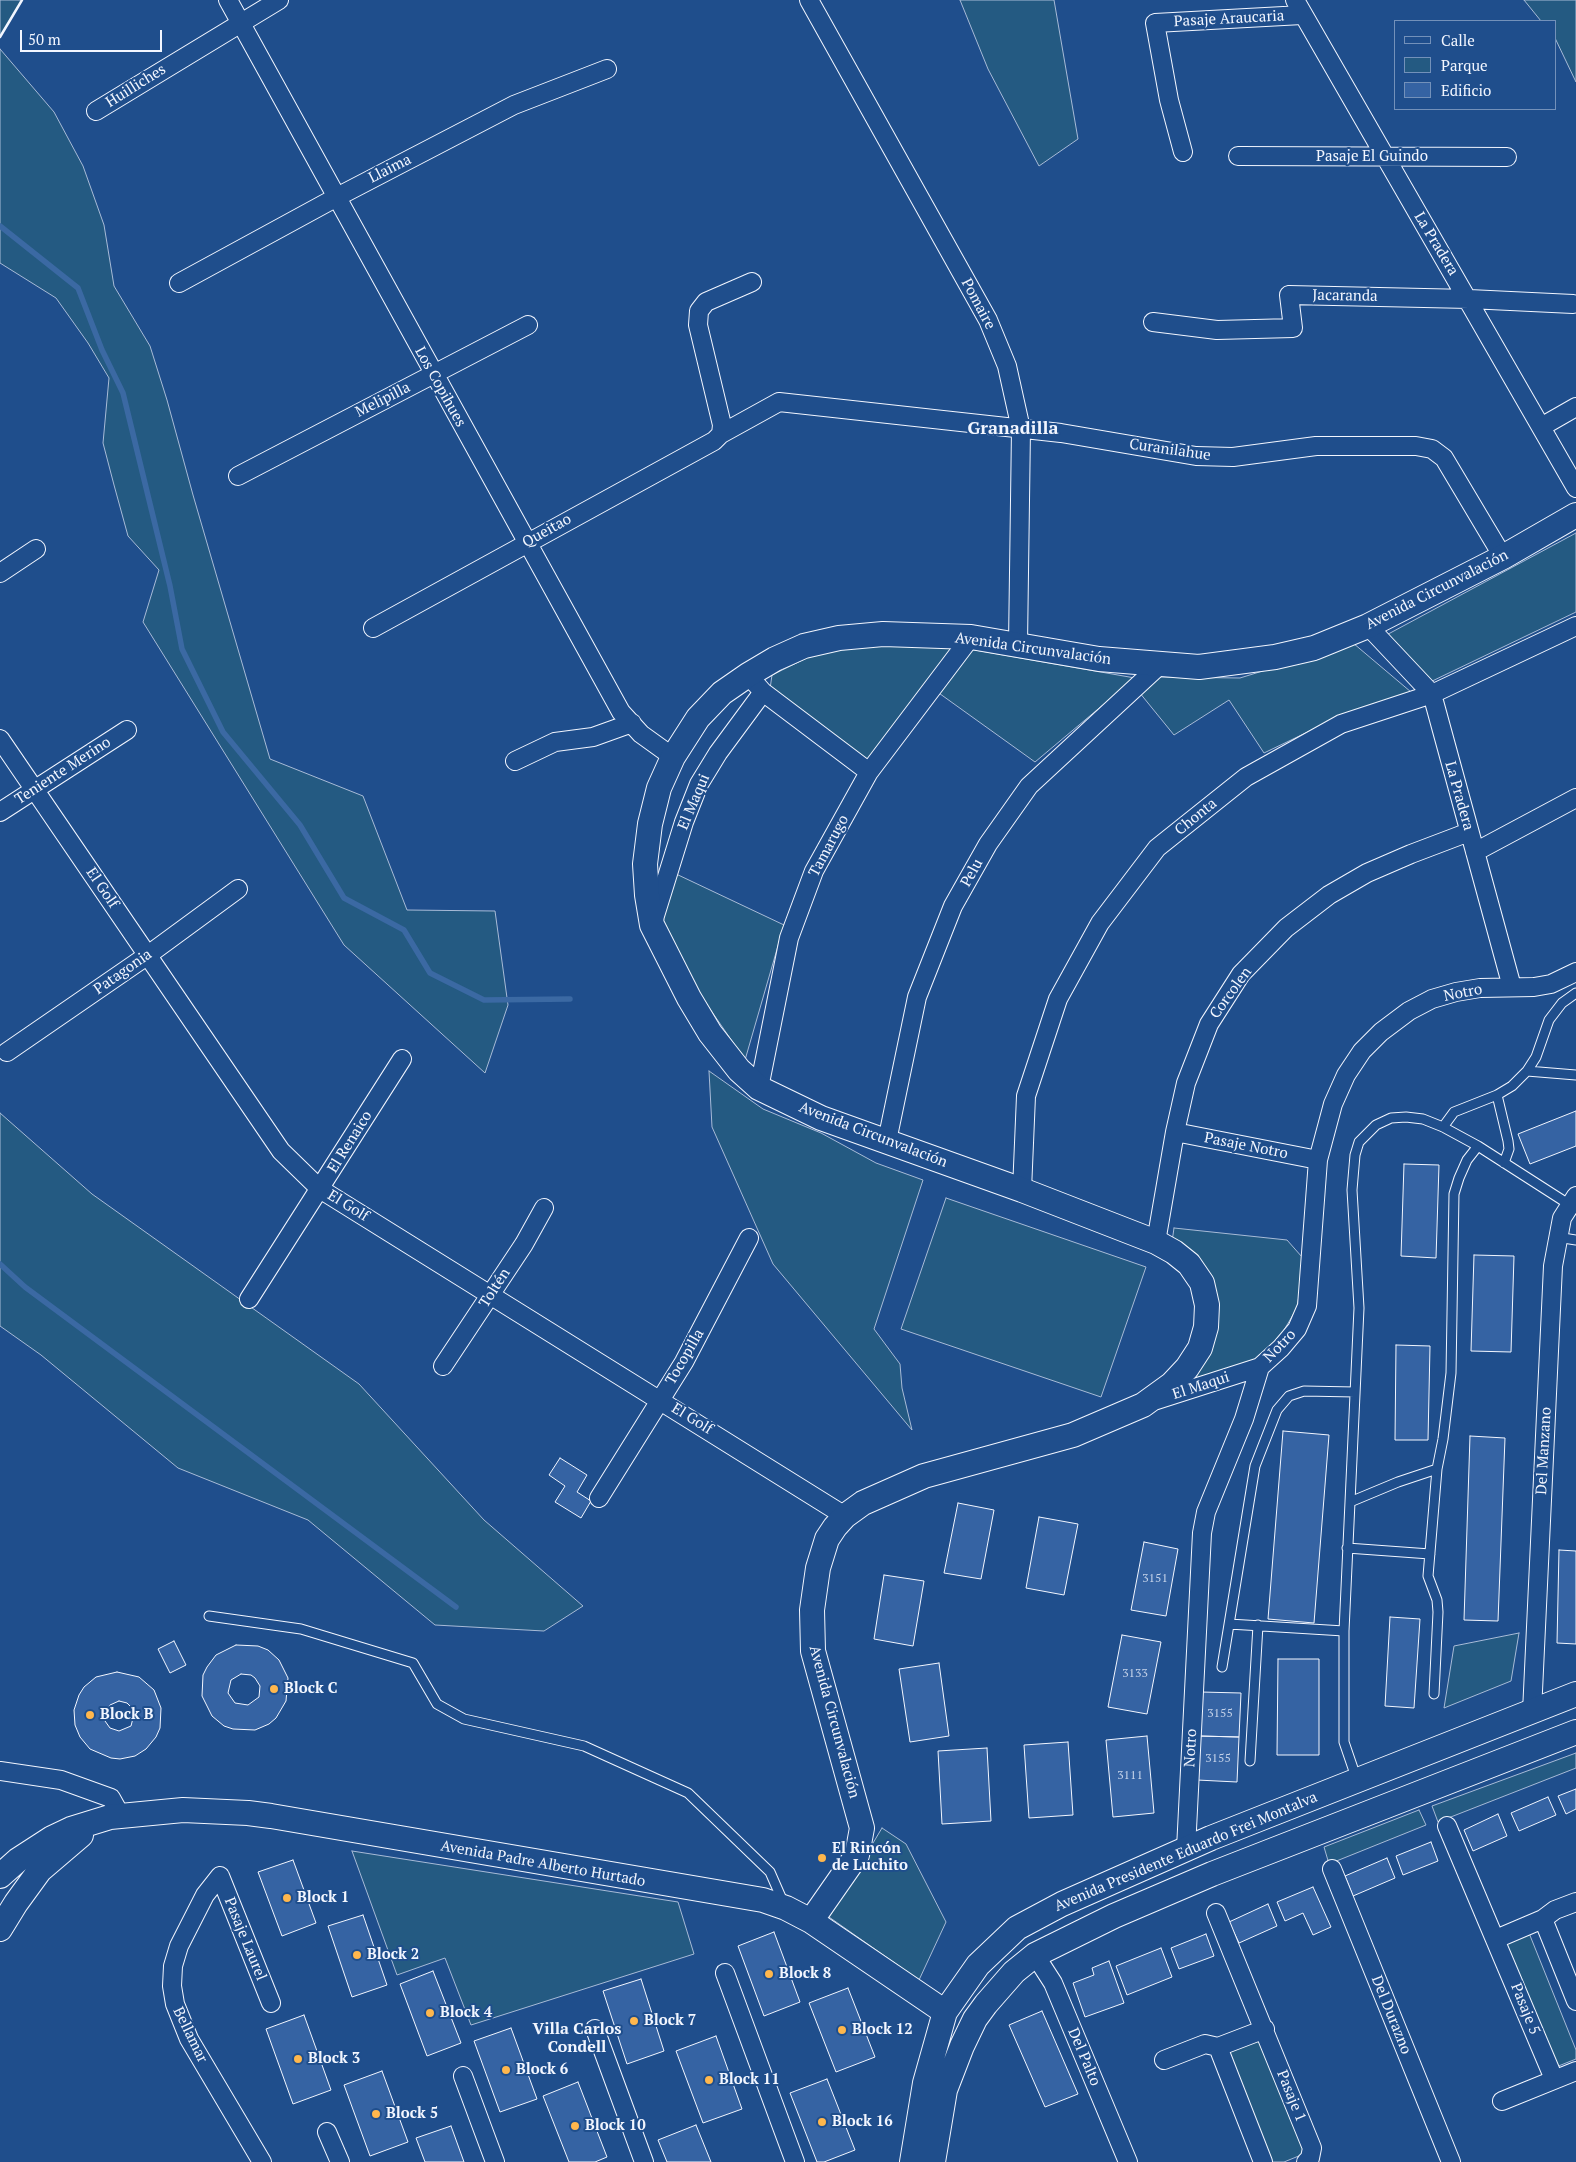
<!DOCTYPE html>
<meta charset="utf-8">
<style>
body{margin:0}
#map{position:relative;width:1576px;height:2162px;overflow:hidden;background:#1f4e8c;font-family:"PT Serif",serif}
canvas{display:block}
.legend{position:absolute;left:1394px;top:20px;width:162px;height:90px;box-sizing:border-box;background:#1f4e8c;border:1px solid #7391ba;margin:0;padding:6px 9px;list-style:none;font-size:15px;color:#f2f6ff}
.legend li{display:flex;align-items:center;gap:10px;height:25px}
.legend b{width:25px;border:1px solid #7391ba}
.scale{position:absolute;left:20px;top:30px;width:142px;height:22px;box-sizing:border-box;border:2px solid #f2f6ff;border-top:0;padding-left:6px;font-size:15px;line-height:18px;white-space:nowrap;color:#f2f6ff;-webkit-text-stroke:4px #1f4e8c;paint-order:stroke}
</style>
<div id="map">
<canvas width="1576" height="2162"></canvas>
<ul class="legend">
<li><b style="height:6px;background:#1f4e8c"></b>Calle</li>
<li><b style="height:14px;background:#245a82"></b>Parque</li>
<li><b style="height:14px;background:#3563a3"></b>Edificio</li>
</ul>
<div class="scale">50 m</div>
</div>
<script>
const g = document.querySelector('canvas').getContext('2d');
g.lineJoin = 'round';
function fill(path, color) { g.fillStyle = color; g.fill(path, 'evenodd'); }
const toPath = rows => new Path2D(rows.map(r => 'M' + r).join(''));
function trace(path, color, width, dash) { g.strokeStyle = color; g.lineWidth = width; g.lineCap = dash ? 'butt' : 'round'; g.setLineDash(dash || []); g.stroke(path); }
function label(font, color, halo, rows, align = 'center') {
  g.font = font + ' "PT Serif",serif'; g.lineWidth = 4; g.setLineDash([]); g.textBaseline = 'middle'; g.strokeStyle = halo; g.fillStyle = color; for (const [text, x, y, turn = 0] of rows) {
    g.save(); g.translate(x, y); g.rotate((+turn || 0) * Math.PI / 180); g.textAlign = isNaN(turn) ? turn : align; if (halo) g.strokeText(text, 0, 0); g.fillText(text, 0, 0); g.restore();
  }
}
const green = toPath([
 [0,0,22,0,0,37,0,0],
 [960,0,1054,0,1078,139,1039,166,988,69,960,0],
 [1524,0,1576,0,1576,82,1555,38,1555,21,1541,21,1524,0],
 [0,49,54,112,83,166,104,225,114,286,150,346,167,400,193,495,270,759,363,796,407,910,495,911,508,1005,485,1073,344,945,143,622,159,570,128,536,114,485,103,443,109,378,88,343,56,298,0,263,0,49],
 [1576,533,1576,612,1426,684,1379,639,1576,533],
 [898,642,958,645,870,762,770,689,772,675,819,652,898,642],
 [1353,643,1411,692,1343,715,1264,753,1229,700,1174,735,1139,692,1149,681,1161,677,1240,678,1353,643],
 [969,649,1135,678,1035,762,936,691,969,649],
 [674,873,784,925,745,1060,688,977,658,915,674,873],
 [709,1071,763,1109,821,1133,876,1163,923,1180,874,1329,900,1364,902,1388,912,1430,773,1264,712,1127,709,1071],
 [0,1113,92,1194,359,1384,484,1520,583,1606,544,1631,435,1625,308,1520,178,1468,41,1355,0,1326,0,1113],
 [946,1198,1146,1267,1101,1397,901,1329,946,1198],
 [1174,1228,1287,1240,1302,1257,1301,1283,1297,1308,1277,1342,1254,1361,1192,1379,1218,1317,1172,1242,1174,1228],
 [1519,1633,1511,1681,1444,1708,1454,1646,1519,1633],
 [1576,1753,1576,1768,1438,1822,1432,1806,1576,1753],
 [1419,1810,1426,1825,1329,1864,1324,1847,1419,1810],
 [882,1828,906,1844,946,1922,919,1980,829,1917,882,1828],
 [352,1851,678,1902,694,1954,471,2025,445,1958,397,1975,352,1851],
 [1529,1933,1576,2050,1576,2059,1556,2067,1506,1944,1529,1933],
 [1259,2040,1306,2153,1284,2162,1272,2162,1229,2052,1259,2040]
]);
fill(green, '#245a82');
trace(green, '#a8bbd7', 1);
trace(toPath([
 [0,226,78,288,102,350,123,393,170,586,182,649,223,732,300,825,344,898,404,930,430,973,484,1000,570,999],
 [0,1264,25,1287,456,1607]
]), '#3b69a3', 5.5);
const building = toPath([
 [1576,1111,1576,1146,1530,1164,1518,1134,1576,1111],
 [1404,1164,1439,1165,1436,1258,1401,1256,1404,1164],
 [1474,1255,1514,1256,1511,1352,1471,1351,1474,1255],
 [1396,1345,1430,1346,1428,1440,1395,1440,1396,1345],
 [1283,1431,1329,1435,1314,1623,1268,1619,1283,1431],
 [1470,1436,1505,1438,1498,1621,1464,1620,1470,1436],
 [560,1458,587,1475,577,1492,591,1501,581,1518,555,1502,565,1486,549,1475,560,1458],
 [958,1503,994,1510,981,1579,944,1573,958,1503],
 [1039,1517,1078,1524,1064,1595,1026,1588,1039,1517],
 [1144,1542,1178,1549,1166,1616,1131,1610,1144,1542],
 [1559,1550,1576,1551,1576,1644,1557,1643,1559,1550],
 [884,1575,924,1581,913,1646,874,1639,884,1575],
 [1390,1617,1420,1619,1414,1708,1385,1706,1390,1617],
 [1122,1635,1161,1642,1147,1714,1108,1707,1122,1635],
 [174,1641,186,1665,170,1673,158,1649,174,1641],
 [236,1645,258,1646,268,1650,279,1660,288,1678,286,1701,276,1718,269,1724,255,1730,233,1729,224,1726,212,1716,202,1696,203,1675,207,1667,216,1655,236,1645],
 [241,1674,251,1675,255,1678,260,1686,259,1697,248,1705,235,1703,228,1693,231,1680,241,1674],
 [1278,1659,1319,1659,1319,1755,1277,1755,1278,1659],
 [939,1663,949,1736,910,1742,899,1669,939,1663],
 [117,1672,139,1677,154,1690,161,1708,160,1728,156,1737,146,1749,135,1756,120,1759,111,1758,90,1749,80,1737,75,1725,74,1710,79,1695,84,1687,96,1677,117,1672],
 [119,1701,127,1703,133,1709,134,1714,131,1726,119,1731,110,1728,105,1721,104,1716,110,1705,119,1701],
 [1201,1692,1241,1693,1239,1737,1199,1736,1201,1692],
 [1147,1736,1154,1813,1113,1817,1106,1740,1147,1736],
 [1199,1736,1239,1737,1237,1782,1197,1780,1199,1736],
 [1068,1742,1073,1815,1029,1818,1024,1745,1068,1742],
 [987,1748,991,1821,942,1824,938,1751,987,1748],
 [1576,1789,1576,1809,1566,1814,1558,1796,1576,1789],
 [1548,1797,1556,1815,1519,1831,1511,1813,1548,1797],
 [1498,1814,1507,1836,1473,1851,1464,1830,1498,1814],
 [1431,1842,1438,1861,1403,1875,1396,1856,1431,1842],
 [1387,1858,1395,1878,1353,1896,1345,1876,1387,1858],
 [293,1860,316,1923,282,1936,258,1872,293,1860],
 [1313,1887,1331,1927,1313,1935,1303,1913,1285,1921,1277,1902,1313,1887],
 [1268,1904,1277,1926,1239,1943,1229,1922,1268,1904],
 [363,1915,387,1985,352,1997,328,1926,363,1915],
 [774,1932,800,2002,764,2016,738,1946,774,1932],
 [1206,1934,1214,1956,1179,1969,1171,1948,1206,1934],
 [1161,1948,1172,1977,1127,1995,1116,1966,1161,1948],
 [1109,1961,1124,2003,1085,2017,1073,1983,1094,1975,1092,1968,1109,1961],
 [433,1971,461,2043,427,2056,400,1984,433,1971],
 [641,1979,664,2051,627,2064,603,1991,641,1979],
 [848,1988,875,2057,836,2072,809,2003,848,1988],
 [1042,2011,1078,2094,1045,2107,1009,2025,1042,2011],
 [304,2015,331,2090,293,2104,266,2029,304,2015],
 [511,2028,537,2099,500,2112,474,2041,511,2028],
 [716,2036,742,2109,703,2123,676,2051,716,2036],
 [382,2071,408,2142,370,2156,344,2085,382,2071],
 [827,2079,855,2150,824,2162,817,2162,790,2093,827,2079],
 [578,2082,607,2157,595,2162,569,2162,543,2096,578,2082],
 [696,2125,711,2162,667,2162,658,2140,696,2125],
 [451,2126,464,2162,425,2162,416,2138,451,2126]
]);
fill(building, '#3563a3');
trace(building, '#f2f6ff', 1);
const lane = toPath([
 [1527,1071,1576,1075],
 [1497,1095,1508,1141,1509,1149,1504,1163],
 [1443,1127,1454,1112,1497,1095,1512,1086,1527,1071,1536,1057,1549,1020,1562,1003,1576,993],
 [1557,1237,1576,1240],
 [1350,1502,1398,1482,1437,1469],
 [1347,1548,1430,1554],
 [209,1616,301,1629,413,1663,437,1704,464,1719,584,1746,688,1793,770,1872,784,1904],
 [1229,1624,1344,1631],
 [1222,1667,1255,1466,1277,1410,1289,1396,1304,1391,1355,1392],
 [1434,1694,1438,1612,1437,1600,1428,1576,1437,1469,1443,1439,1451,1373,1454,1194,1459,1178,1467,1160,1478,1146],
 [1250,1761,1258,1625],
 [1357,1780,1344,1742,1344,1631,1359,1308,1352,1190,1355,1155,1359,1142,1376,1125,1391,1118,1406,1117,1423,1119,1443,1127,1478,1146,1570,1205]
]);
const street = toPath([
 [228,0,621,712,641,734,673,757],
 [809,0,988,320,1007,366,1021,429,1018,644],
 [1295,0,1576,488],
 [96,111,279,0],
 [1183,152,1169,100,1155,23,1302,15],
 [1238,156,1507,157],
 [179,283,337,197,514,105,607,69],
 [1153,322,1217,330,1293,328,1289,295,1469,299,1573,304],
 [1541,427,1576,407],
 [721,434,722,425,698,325,699,311,706,302,752,282],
 [238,476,528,325],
 [0,573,36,549],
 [1368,626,1432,694,1512,987],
 [373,628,714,441,721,434,779,402,1061,433,1196,456,1233,457,1316,446,1416,446,1432,449,1444,458,1503,557],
 [763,692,869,772],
 [0,739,281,1151,320,1189,845,1516],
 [515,761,555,742,593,737,632,723],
 [0,812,127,730],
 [1475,852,1576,798],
 [653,922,684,822,699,784,718,753,763,692,748,675],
 [7,1052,148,955,238,889],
 [759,1088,789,938,814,871,869,772,971,637],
 [1175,1132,1318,1160],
 [887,1141,917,997,953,906,988,844,1029,786,1161,664],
 [1022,1190,1026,1096,1058,999,1100,923,1157,848,1246,777,1341,724,1432,694,1576,626],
 [1156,1242,1175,1132,1186,1083,1209,1024,1241,974,1286,928,1329,895,1367,873,1411,854,1469,832],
 [249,1299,402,1059],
 [443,1366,524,1244,544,1208],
 [1157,1400,1260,1367],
 [599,1498,684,1362,749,1238],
 [1532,1712,1553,1266,1562,1218,1576,1196],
 [0,1771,61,1780,111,1798,121,1816],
 [1447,1826,1554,2079],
 [1186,1849,1202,1533,1206,1512,1244,1419,1260,1367,1281,1348,1297,1329,1307,1306,1318,1160,1333,1104,1346,1075,1362,1051,1381,1032,1409,1011,1432,999,1456,992,1480,988,1534,987,1551,984,1576,972],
 [1332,1869,1451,2162],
 [220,1876,205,1895,179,1946,173,1966,172,1986,175,2004,189,2039,262,2162],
 [220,1876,271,2003],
 [1216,1913,1312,2148,1310,2158,1306,2162],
 [1543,1919,1576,2001],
 [1496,1939,1543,1919,1555,1910,1576,1902],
 [1035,1955,1053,1983,1128,2162],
 [725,1973,795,2162],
 [595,2029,644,2162],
 [1164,2060,1205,2044,1218,2047],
 [463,2076,495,2162],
 [1502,2101,1576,2071],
 [327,2132,340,2162],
 [1263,2162,1218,2047,1265,2029]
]);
const secondary = toPath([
 [0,1876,18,1860,52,1838,71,1829,110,1817,183,1810,248,1813,271,1816,763,1900,786,1908,811,1921,945,2012],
 [811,1921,857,1855,862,1828,813,1651,812,1610,818,1568,827,1539,835,1527,845,1516,863,1503,924,1476,1073,1435,1143,1405,1172,1384,1187,1368,1200,1348,1206,1327,1207,1305,1202,1283,1189,1264,1174,1252,1156,1242,1022,1190,821,1118,759,1088,739,1070,710,1033,689,998,652,925,647,895,645,864,650,824,659,788,673,757,698,718,722,693,748,675,775,659,804,646,839,638,883,634,971,637,1099,659,1199,667,1275,657,1314,648,1368,626,1503,557,1576,515],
 [0,1929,16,1903,40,1870,81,1835],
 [912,2162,925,2083,945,2012,978,1965,1017,1928,1062,1904,1211,1838,1576,1694],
 [933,2162,945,2090,962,2046,975,2019,986,2004,1014,1972,1035,1955,1114,1916,1212,1874,1576,1732]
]);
trace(lane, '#f2f6ff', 11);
trace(street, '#f2f6ff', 20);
trace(secondary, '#f2f6ff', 26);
trace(lane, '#1f4e8c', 9);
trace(street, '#1f4e8c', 18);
trace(secondary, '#1f4e8c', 24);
trace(toPath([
 [0,37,22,0]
]), '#f2f6ff', 2.5);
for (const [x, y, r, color] of [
 [274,1689,5,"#ffb74d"],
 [90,1715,5,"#ffb74d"],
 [822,1858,5,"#ffb74d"],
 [287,1898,5,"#ffb74d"],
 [357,1955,5,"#ffb74d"],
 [769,1974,5,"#ffb74d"],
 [430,2013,5,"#ffb74d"],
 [634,2021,5,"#ffb74d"],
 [842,2030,5,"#ffb74d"],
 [298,2059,5,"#ffb74d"],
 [506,2070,5,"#ffb74d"],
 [709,2080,5,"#ffb74d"],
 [376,2114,5,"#ffb74d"],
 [822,2122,5,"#ffb74d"],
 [575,2126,5,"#ffb74d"]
]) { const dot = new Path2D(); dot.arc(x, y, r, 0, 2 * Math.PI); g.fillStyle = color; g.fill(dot); trace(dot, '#1f4e8c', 2); }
label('12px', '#c3d1e8', null, [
 ["3151",1155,1579],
 ["3133",1135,1674],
 ["3155",1220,1714],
 ["3155",1218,1759],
 ["3111",1130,1776]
]);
label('15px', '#f2f6ff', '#1f4e8c', [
 ["Pasaje Araucaria",1229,19,-3],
 ["Huilliches",136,86,-32],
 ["Pasaje El Guindo",1372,157],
 ["Llaima",390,169,-27],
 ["La Pradera",1436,244,59],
 ["Jacaranda",1345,296,1],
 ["Pomaire",978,304,62],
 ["Los Copihues",440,387,61],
 ["Melipilla",383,400,-27],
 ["Curanilahue",1170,450,8],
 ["Queitao",547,531,-29],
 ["Avenida Circunvalación",1437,590,-27],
 ["Avenida Circunvalación",1033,649,8],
 ["Teniente Merino",63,771,-33],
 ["La Pradera",1459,796,74],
 ["El Maqui",694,802,-67],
 ["Chonta",1196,817,-39],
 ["Tamarugo",829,846,-62],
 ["Pelu",972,873,-61],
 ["El Golf",102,888,56],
 ["Patagonia",123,972,-35],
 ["Corcolen",1231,993,-54],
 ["Notro",1463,993,-11],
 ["Avenida Circunvalación",873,1135,21],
 ["El Renaico",350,1142,-58],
 ["Pasaje Notro",1246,1146,11],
 ["El Golf",348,1206,32],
 ["Toltén",495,1288,-57],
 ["Notro",1280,1346,-46],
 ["Tocopilla",685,1357,-60],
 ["El Maqui",1201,1386,-18],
 ["El Golf",692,1419,32],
 ["Del Manzano",1544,1451,-87],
 ["Avenida Circunvalación",834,1722,75],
 ["Notro",1191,1748,-87],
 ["Avenida Presidente Eduardo Frei Montalva",1186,1852,-23],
 ["Avenida Padre Alberto Hurtado",543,1864,10],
 ["Pasaje Laurel",245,1939,68],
 ["Pasaje 5",1525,2009,68],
 ["Del Durazno",1391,2015,68],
 ["Bellamar",190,2035,64],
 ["Del Palto",1084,2057,67],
 ["Pasaje 1",1291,2096,68]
]);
label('bold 15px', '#f2f6ff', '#1f4e8c', [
 ["Block C",284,1689],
 ["Block B",100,1715],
 ["El Rincón",832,1849],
 ["de Luchito",832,1866],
 ["Block 1",297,1898],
 ["Block 2",367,1955],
 ["Block 8",779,1974],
 ["Block 4",440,2013],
 ["Block 7",644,2021],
 ["Block 12",852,2030],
 ["Block 3",308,2059],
 ["Block 6",516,2070],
 ["Block 11",719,2080],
 ["Block 5",386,2114],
 ["Block 16",832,2122],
 ["Block 10",585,2126]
], 'left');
label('bold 16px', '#f2f6ff', '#1f4e8c', [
 ["Villa Carlos",577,2029],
 ["Condell",577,2047]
]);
label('bold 18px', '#f2f6ff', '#1f4e8c', [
 ["Granadilla",1013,429]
]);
</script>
